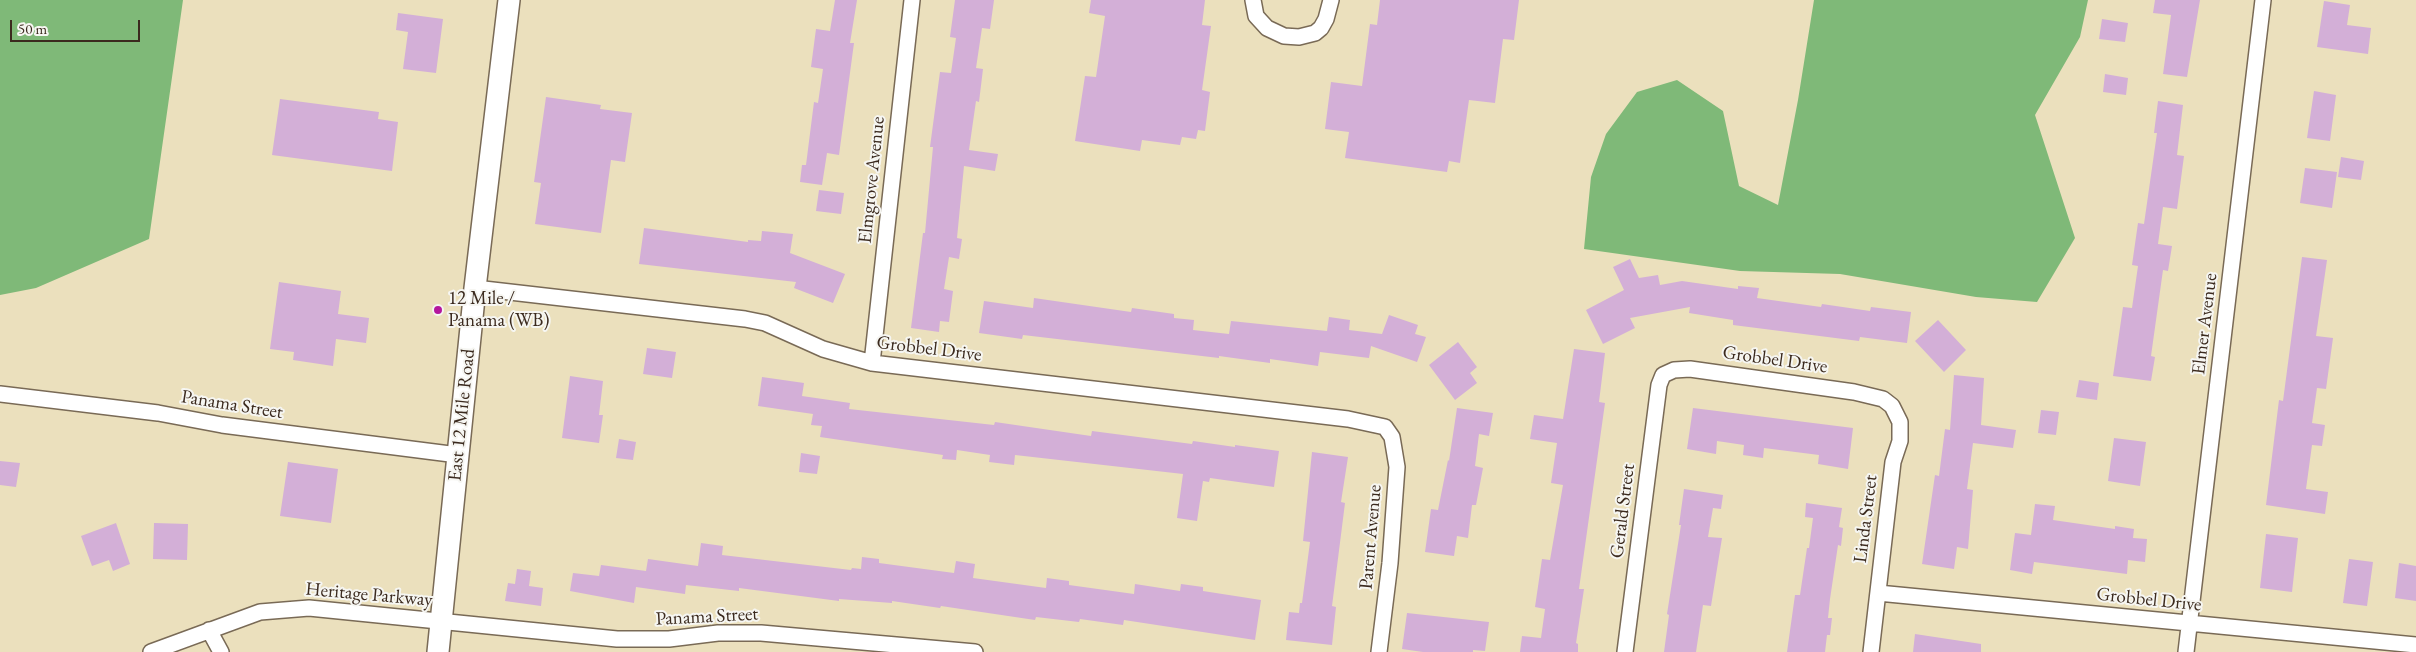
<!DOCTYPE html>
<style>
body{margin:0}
#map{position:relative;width:2416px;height:652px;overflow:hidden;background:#ebe0bd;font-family:"EB Garamond",serif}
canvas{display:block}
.scale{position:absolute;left:10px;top:20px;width:130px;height:22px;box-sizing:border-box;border:2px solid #3b2a1e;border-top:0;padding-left:6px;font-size:15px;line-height:18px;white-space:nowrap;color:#3b2a1e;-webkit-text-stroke:4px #f6f6f2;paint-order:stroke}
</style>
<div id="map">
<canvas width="2416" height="652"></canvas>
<div class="scale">50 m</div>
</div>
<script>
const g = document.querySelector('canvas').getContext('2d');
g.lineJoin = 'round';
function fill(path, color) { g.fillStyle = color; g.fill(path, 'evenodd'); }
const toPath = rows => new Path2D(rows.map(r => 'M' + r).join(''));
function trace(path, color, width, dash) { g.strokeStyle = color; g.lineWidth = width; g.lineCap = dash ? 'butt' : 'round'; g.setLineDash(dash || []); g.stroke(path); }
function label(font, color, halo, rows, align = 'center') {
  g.font = font + ' "EB Garamond",serif'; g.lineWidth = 4; g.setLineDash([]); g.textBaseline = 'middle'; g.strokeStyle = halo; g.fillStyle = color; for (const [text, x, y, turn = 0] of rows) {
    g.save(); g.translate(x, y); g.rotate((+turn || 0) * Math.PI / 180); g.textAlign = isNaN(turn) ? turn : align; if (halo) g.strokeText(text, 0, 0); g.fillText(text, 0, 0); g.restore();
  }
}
fill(toPath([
 [0,0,183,0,149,239,36,288,0,295],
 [1814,0,2088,0,2080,37,2035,115,2075,238,2037,302,1976,297,1840,274,1740,271,1584,249,1591,177,1606,134,1637,92,1677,80,1723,111,1739,186,1778,205,1798,100]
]), '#7fb978');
fill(toPath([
 [835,0,857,0,850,43,854,43,839,155,827,153,822,185,800,182,802,165,806,165,814,102,818,103,823,69,811,67,816,29,830,31],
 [955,0,994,0,990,29,982,28,976,68,983,69,979,102,976,101,969,150,998,154,995,171,964,166,957,238,962,239,959,259,949,257,944,289,953,291,949,322,940,321,939,332,911,328,923,233,925,233,933,147,930,147,940,72,951,73,956,38,950,37],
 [1091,0,1205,0,1202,25,1211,26,1202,90,1210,92,1205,131,1198,130,1196,139,1182,137,1180,145,1142,140,1140,151,1075,141,1085,76,1096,77,1105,16,1089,13],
 [1380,0,1519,0,1514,40,1503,39,1495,103,1469,100,1460,163,1449,161,1447,172,1345,158,1349,132,1325,129,1331,82,1362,86,1370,24,1377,25],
 [2155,0,2200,0,2187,77,2163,74,2171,15,2153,13],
 [2324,1,2350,5,2347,25,2371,28,2368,54,2317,47],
 [398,13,443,19,436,73,403,69,408,32,396,30],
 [2102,19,2128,23,2125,42,2099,39],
 [2105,74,2128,78,2126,95,2103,92],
 [2314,91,2336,95,2330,141,2307,138],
 [546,97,601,105,600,109,632,113,625,162,611,160,601,233,535,224,541,183,534,182],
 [280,99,379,112,378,119,398,122,392,171,272,155],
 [2158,101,2183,105,2177,155,2184,156,2177,209,2163,207,2158,244,2172,246,2168,271,2163,270,2151,356,2155,357,2151,381,2113,376,2123,307,2132,308,2138,266,2132,265,2138,223,2144,224,2157,133,2154,133],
 [2341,157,2364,161,2361,180,2338,177],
 [2305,168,2337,172,2332,208,2300,203],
 [819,190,844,193,841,214,816,211],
 [644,228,748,242,748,240,761,241,762,231,793,234,790,253,845,274,833,303,794,288,796,282,639,264],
 [2302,257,2327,260,2316,336,2333,338,2326,389,2317,388,2312,423,2325,425,2322,446,2312,445,2306,489,2328,492,2325,514,2266,505,2279,400,2283,401],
 [1630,259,1639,278,1658,275,1660,285,1682,281,1738,289,1738,286,1759,288,1757,298,1821,307,1822,304,1870,311,1871,307,1911,312,1907,343,1860,337,1859,341,1733,325,1733,320,1689,313,1690,307,1630,318,1635,328,1603,344,1586,310,1624,290,1613,267],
 [279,282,341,291,338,314,369,318,366,343,336,339,333,366,293,360,294,352,270,349],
 [1034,298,1131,312,1132,308,1174,314,1174,318,1194,320,1193,330,1229,334,1231,321,1327,331,1329,317,1350,320,1349,330,1382,334,1389,315,1418,325,1415,334,1426,337,1417,362,1371,346,1369,358,1320,352,1318,366,1270,359,1270,363,1219,356,1219,358,1023,335,1022,339,979,333,984,301,1033,308],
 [1938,320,1966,350,1944,372,1915,341],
 [1458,342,1477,367,1470,373,1477,383,1455,400,1429,365],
 [647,348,676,352,672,378,643,374],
 [1574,349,1605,353,1599,402,1605,403,1579,589,1584,589,1576,643,1578,644,1578,652,1520,652,1522,636,1541,638,1545,609,1535,607,1542,559,1550,560,1563,485,1551,483,1557,443,1530,439,1534,415,1563,419],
 [1954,375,1984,378,1981,425,2016,430,2013,448,1973,443,1967,489,1973,490,1968,549,1957,547,1954,569,1922,564,1935,475,1939,476,1945,429,1950,430],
 [570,376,603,381,599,415,603,415,599,443,562,438],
 [762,377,804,383,802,396,850,403,849,409,994,425,995,422,1091,436,1092,431,1192,444,1193,441,1235,447,1235,445,1279,451,1274,487,1210,478,1209,482,1203,481,1197,521,1177,518,1183,474,1015,455,1014,465,989,462,990,455,957,450,956,460,942,459,943,455,820,437,822,426,811,425,813,414,758,406],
 [2079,380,2099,383,2097,400,2076,397],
 [1457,408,1493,413,1489,436,1479,434,1475,466,1483,468,1476,505,1472,505,1468,538,1457,536,1454,556,1425,552,1431,509,1438,510,1448,460,1449,461],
 [1693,408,1853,428,1848,469,1818,464,1819,455,1764,448,1763,458,1743,455,1744,445,1717,441,1716,454,1687,449],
 [2041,410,2059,412,2056,435,2038,433],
 [2114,438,2146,442,2140,486,2108,481],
 [619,439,636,442,633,460,616,458],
 [1312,452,1348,457,1341,502,1345,503,1332,606,1336,607,1332,645,1286,640,1289,612,1299,613,1300,603,1302,603,1310,542,1303,541],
 [801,453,820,456,817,474,799,472],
 [0,461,20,463,16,487,0,485],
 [288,462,338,469,331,523,280,516],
 [1684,489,1723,495,1721,509,1713,508,1708,537,1722,538,1711,606,1703,605,1696,652,1664,652,1669,615,1667,614,1681,525,1679,525],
 [1806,503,1842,508,1839,527,1843,528,1841,546,1838,545,1830,599,1828,618,1832,618,1830,635,1827,635,1825,652,1787,652,1795,595,1800,595,1807,548,1809,548,1813,518,1805,517],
 [2035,504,2055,506,2053,520,2115,529,2115,526,2134,529,2133,538,2147,539,2145,562,2128,560,2127,574,2034,562,2032,574,2010,570,2015,533,2031,535],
 [116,523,130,564,113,571,109,560,92,566,81,536],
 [154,523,188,524,187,560,153,559],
 [2266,534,2298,538,2292,592,2260,588],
 [701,543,723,546,722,555,851,570,852,568,861,569,862,557,879,559,879,563,954,573,956,561,975,564,973,578,1046,588,1047,578,1069,581,1069,585,1134,594,1135,584,1180,591,1181,584,1203,587,1203,591,1261,600,1255,640,1124,620,1123,625,1080,619,1079,622,1036,617,1035,620,941,606,940,608,892,601,892,603,839,599,839,601,739,588,739,591,686,585,685,594,636,587,634,603,570,591,573,573,599,576,601,565,646,571,648,559,698,566],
 [2349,559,2373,562,2367,606,2343,603],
 [2399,563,2416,566,2416,601,2395,598],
 [517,569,531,571,529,586,543,588,541,606,505,601,508,583,515,584],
 [1407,613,1489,622,1485,651,1473,650,1473,652,1423,652,1402,649],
 [1915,634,1981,644,1981,652,1913,652]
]), '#d3afd7');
const street = toPath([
 [1253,0,1256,16,1267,28,1284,36,1299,37,1315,33,1321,28,1326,19,1331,0],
 [475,288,745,319,765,323,823,349,872,363,1348,419,1385,427,1392,437,1397,467,1390,563,1379,652],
 [872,363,912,0],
 [0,394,158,413,222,425,458,455],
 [1878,593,2416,645],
 [209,630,221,652],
 [151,652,260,612,309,608,617,639,669,639,718,633,761,633,975,652],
 [1625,652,1659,385,1663,375,1674,370,1690,369,1854,392,1883,399,1892,406,1900,422,1900,441,1893,462,1871,652],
 [2186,652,2263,0]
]);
const secondary = toPath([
 [438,652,475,288,509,0]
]);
trace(street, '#796a56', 18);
trace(secondary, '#796a56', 24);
trace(street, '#fff', 15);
trace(secondary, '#fff', 21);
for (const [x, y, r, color] of [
 [438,310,5,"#b5179e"]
]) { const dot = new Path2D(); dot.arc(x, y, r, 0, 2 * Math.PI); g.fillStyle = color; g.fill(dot); trace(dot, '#f6f6f2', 2); }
label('19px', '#3b2a1e', '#f6f6f2', [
 ["Elmgrove Avenue",872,180,-84],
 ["Elmer Avenue",2205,324,-83],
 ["Grobbel Drive",929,349,7],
 ["Grobbel Drive",1775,360,8],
 ["Panama Street",232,405,9],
 ["East 12 Mile Road",462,415,-84],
 ["Gerald Street",1623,511,-83],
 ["Linda Street",1866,519,-83],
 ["Parent Avenue",1371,537,-85],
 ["Heritage Parkway",369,595,5],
 ["Grobbel Drive",2149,600,6],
 ["Panama Street",707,617,-3]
]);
label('19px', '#3b2a1e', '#f6f6f2', [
 ["12 Mile /",448,299],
 ["Panama (WB)",448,321]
], 'left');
</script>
